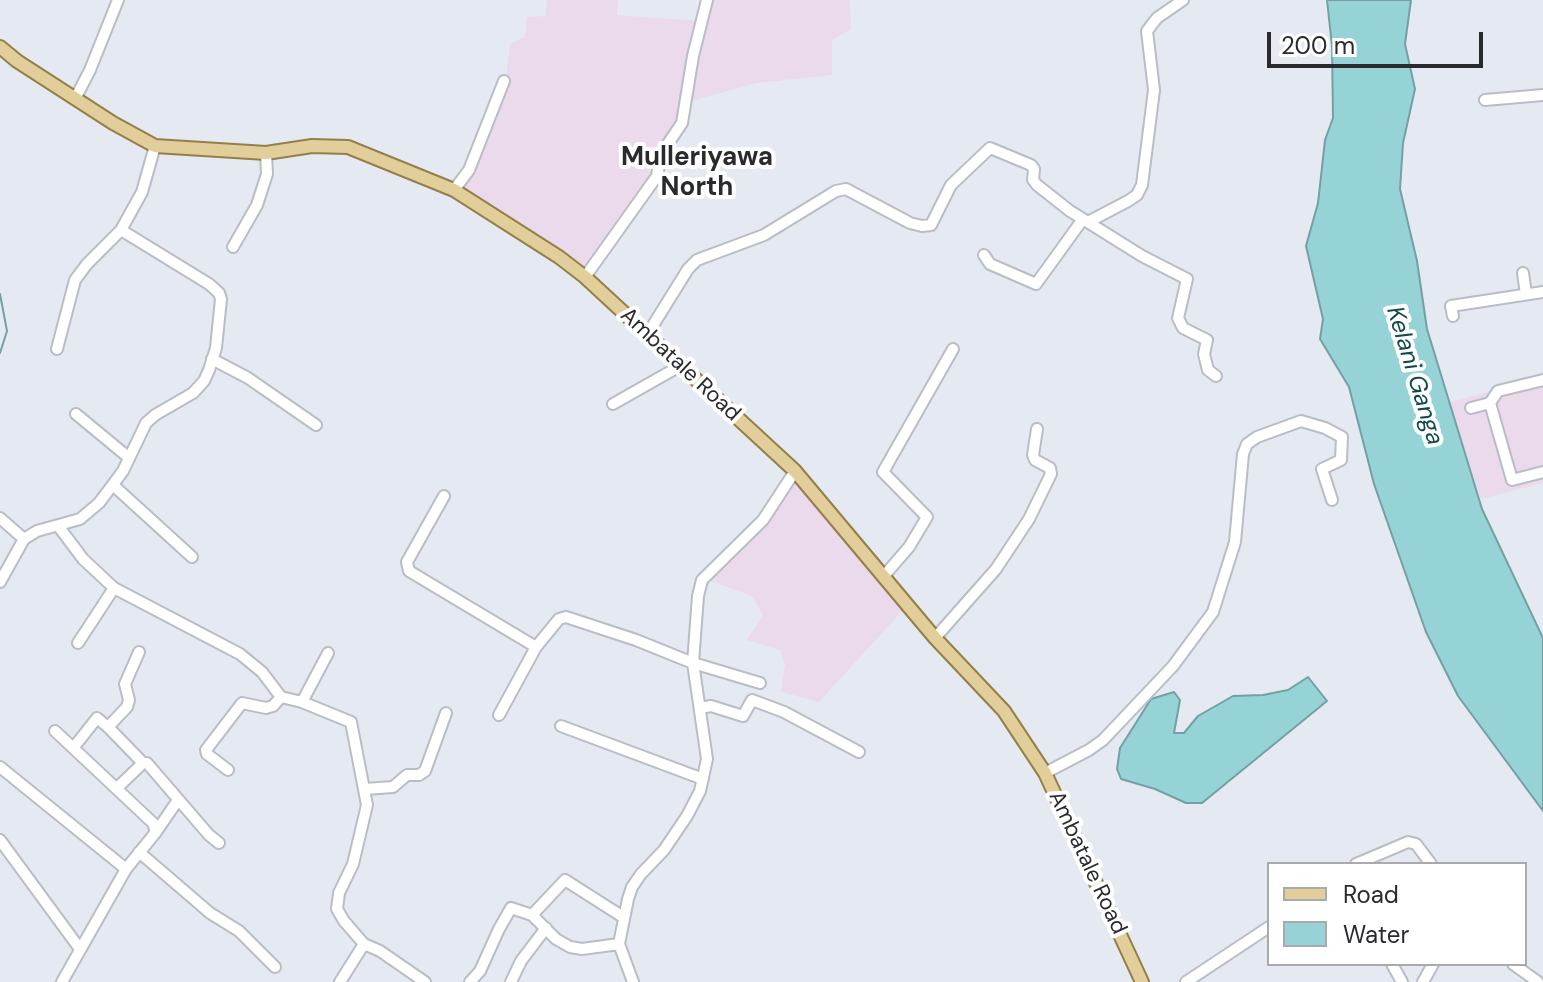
<!DOCTYPE html>
<style>
body{margin:0}
#map{position:relative;width:1543px;height:982px;overflow:hidden;background:#e5eaf2;font-family:"DM Sans",sans-serif}
canvas{display:block}
.legend{position:absolute;left:1267px;top:862px;width:260px;height:104px;box-sizing:border-box;background:#fff;border:2px solid #a9aaab;margin:0;padding:10px 14px;list-style:none;font-size:24px;color:#292a2d}
.legend li{display:flex;align-items:center;gap:16px;height:40px}
.legend b{width:40px;border:2px solid #a9aaab}
.scale{position:absolute;left:1267px;top:32px;width:216px;height:36px;box-sizing:border-box;border:4px solid #292a2d;border-top:0;padding-left:10px;font-size:24px;line-height:28px;white-space:nowrap;color:#292a2d;-webkit-text-stroke:6px #fff;paint-order:stroke}
</style>
<div id="map">
<canvas width="1543" height="982"></canvas>
<ul class="legend">
<li><b style="height:10px;background:#e2ce9a"></b>Road</li>
<li><b style="height:22px;background:#95d3d6"></b>Water</li>
</ul>
<div class="scale">200 m</div>
</div>
<script>
const g = document.querySelector('canvas').getContext('2d');
g.lineJoin = 'round';
function fill(path, color) { g.fillStyle = color; g.fill(path, 'evenodd'); }
const toPath = rows => new Path2D(rows.map(r => 'M' + r).join(''));
function trace(path, color, width, dash) { g.strokeStyle = color; g.lineWidth = width; g.lineCap = dash ? 'butt' : 'round'; g.setLineDash(dash || []); g.stroke(path); }
function label(font, color, halo, rows, align = 'center') {
  g.font = font + ' "DM Sans",sans-serif'; g.lineWidth = 8; g.setLineDash([]); g.textBaseline = 'middle'; g.strokeStyle = halo; g.fillStyle = color; for (const [text, x, y, turn = 0] of rows) {
    g.save(); g.translate(x, y); g.rotate((+turn || 0) * Math.PI / 180); g.textAlign = isNaN(turn) ? turn : align; if (halo) g.strokeText(text, 0, 0); g.fillText(text, 0, 0); g.restore();
  }
}
fill(toPath([
 [547,0,618,0,617,15,700,21,681,120,675,123,658,151,653,175,584,272,519,223,458,186,506,78,510,44,525,37,527,17,545,16],
 [711,0,850,0,851,29,832,40,832,75,757,83,688,102,702,21],
 [1543,380,1543,483,1481,499,1448,403,1513,384],
 [795,477,905,608,819,702,781,692,785,664,780,650,747,640,763,615,752,596,708,580,734,559,769,519]
]), '#eadaec');
const water = toPath([
 [1327,0,1411,0,1405,44,1415,89,1403,143,1400,189,1417,261,1427,329,1482,509,1543,638,1543,811,1458,696,1426,632,1374,484,1349,387,1320,339,1323,319,1306,246,1318,203,1325,140,1333,118,1332,46,1327,0],
 [1308,677,1327,701,1202,803,1186,803,1155,789,1121,779,1117,769,1120,748,1151,699,1174,692,1180,700,1174,733,1184,733,1198,716,1233,696,1263,695,1288,690,1308,677]
]);
fill(water, '#95d3d6');
trace(water, '#75a0a3', 2);
trace(toPath([
 [0,294,7,331,0,353]
]), '#75a0a3', 2);
const minor = toPath([
 [75,99,90,70,118,0],
 [1485,100,1543,95],
 [454,190,469,170,504,81],
 [1088,222,1128,201,1137,195,1142,185,1154,90,1147,31,1157,18,1183,0],
 [233,247,257,205,267,174,266,153],
 [984,255,990,264,1036,284,1083,219],
 [1523,273,1526,294],
 [585,277,657,176,661,154,682,123,693,56,707,0],
 [1453,316,1451,306,1543,292],
 [647,335,688,269,697,260,764,235,836,191,846,189,910,223,922,226,931,225,951,185,990,148,1031,165,1034,169,1033,180,1037,185,1070,211,1142,256,1187,279,1178,318,1183,328,1207,340,1204,354,1208,370,1216,376],
 [57,349,75,280,87,264,121,230],
 [212,359,248,378,316,425],
 [1543,380,1498,391,1490,403,1512,480,1543,472],
 [613,404,680,366],
 [1471,408,1490,403],
 [76,414,128,457],
 [113,485,192,557],
 [444,496,407,562,409,571,536,647],
 [0,518,24,539],
 [59,527,83,559,114,588,240,654,262,672,281,697,302,702,351,722,367,805,353,864,339,893,337,909,344,921,364,944],
 [883,577,909,547,927,517,883,472,953,349],
 [0,582,24,539,37,531,80,519,99,503,123,471,146,423,155,415,193,393,204,381,209,370,216,348,221,299,219,293,209,284,121,230,142,192,155,146],
 [935,638,996,569,1029,519,1051,474,1050,468,1035,460,1033,455,1037,429],
 [78,643,114,588],
 [302,702,328,653],
 [700,708,711,706,743,716,752,700,784,712,859,752],
 [499,715,536,647,559,619,566,617,636,640,693,663,760,683],
 [561,726,703,779],
 [108,727,127,707,129,700,125,684,139,652],
 [55,731,153,823,156,832,126,869,62,982],
 [74,747,97,718,108,727,143,763,117,788],
 [143,763,147,763,209,835,219,843],
 [0,767,126,869],
 [228,770,207,754,206,750,242,703,266,708,273,706,281,697],
 [1045,773,1089,750,1103,740,1173,666,1213,612,1235,542,1243,454,1247,444,1257,437,1301,421,1325,428,1342,437,1341,460,1322,469,1332,500],
 [365,789,393,787,407,775,419,775,425,771,446,713],
 [156,832,178,800],
 [0,840,80,949],
 [139,852,210,913,239,931,275,967],
 [1356,864,1408,842,1416,844,1431,864],
 [532,915,565,880,623,917],
 [1392,964,1402,982],
 [1513,964,1538,982],
 [340,982,364,944,380,951,425,982],
 [470,982,480,971,499,929,511,908,532,915,556,939,570,947,582,949,619,944],
 [511,982,521,961,546,928],
 [633,982,619,944,628,899,632,887,641,874,664,850,687,816,700,791,707,759,693,663,698,596,702,580,763,520,795,471],
 [1186,982,1269,927],
 [1423,982,1433,964]
]);
const major = toPath([
 [0,47,17,61,113,123,155,146,266,153,312,146,348,147,454,190,559,257,585,277,795,471,935,638,1004,711,1045,773,1142,982]
]);
trace(minor, '#b9bdc4', 14);
trace(major, '#947f48', 16);
trace(minor, '#fff', 10);
trace(major, '#e2ce9a', 12);
label('22px', '#292a2d', '#fff', [
 ["Ambatale Road",680,365,43],
 ["Ambatale Road",1087,863,65]
]);
label('italic 24px', '#10484b', '#fff', [
 ["Kelani Ganga",1414,376,73]
]);
label('bold 26px', '#292a2d', '#fff', [
 ["Mulleriyawa",697,158],
 ["North",697,188]
]);
</script>
